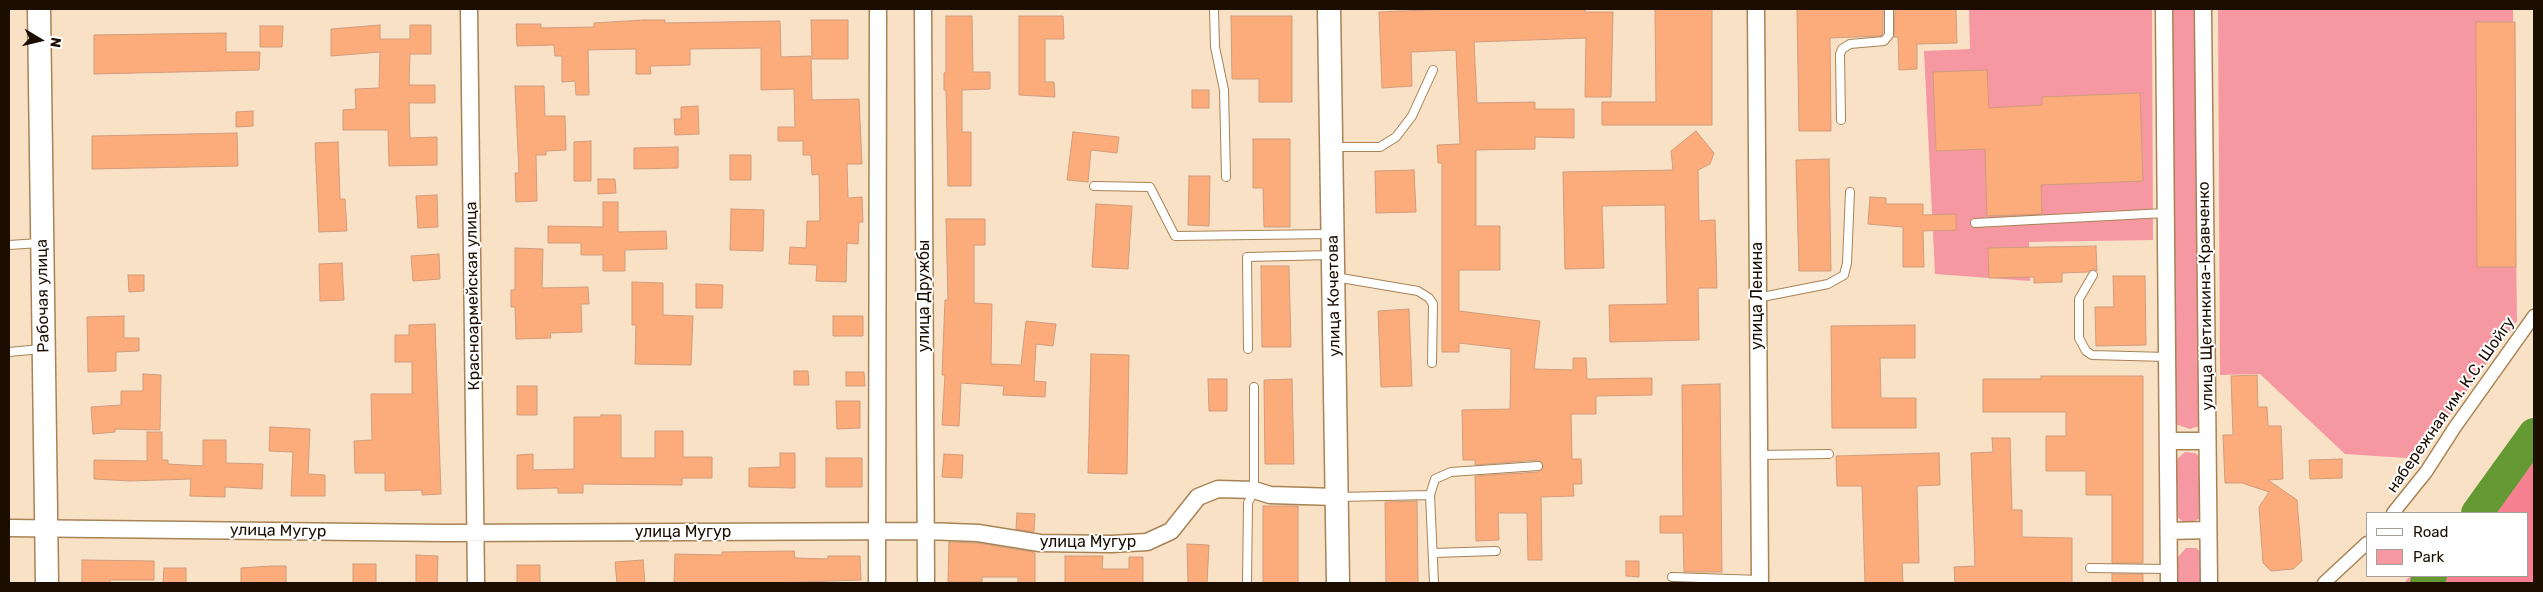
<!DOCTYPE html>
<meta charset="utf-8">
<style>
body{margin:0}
#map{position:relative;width:2543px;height:592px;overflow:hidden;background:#f9e1c5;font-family:Rubik,sans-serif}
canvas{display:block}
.frame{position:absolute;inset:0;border:10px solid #1b0e00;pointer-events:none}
.legend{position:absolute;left:2366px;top:512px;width:162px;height:65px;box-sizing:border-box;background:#fff;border:1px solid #a49f99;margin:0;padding:6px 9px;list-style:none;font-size:15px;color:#1b0e00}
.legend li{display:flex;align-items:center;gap:10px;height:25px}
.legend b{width:25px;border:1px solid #a49f99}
.north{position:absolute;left:15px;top:15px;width:50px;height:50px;-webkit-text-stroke:4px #fff;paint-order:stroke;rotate:99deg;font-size:14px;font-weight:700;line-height:20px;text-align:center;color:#1b0e00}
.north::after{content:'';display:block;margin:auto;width:18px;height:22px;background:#1b0e00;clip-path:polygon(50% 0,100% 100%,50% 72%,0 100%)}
</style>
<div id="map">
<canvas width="2543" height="592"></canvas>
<div class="frame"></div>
<ul class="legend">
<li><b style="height:6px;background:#fff"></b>Road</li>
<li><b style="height:14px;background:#f598a2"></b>Park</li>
</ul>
<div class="north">N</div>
</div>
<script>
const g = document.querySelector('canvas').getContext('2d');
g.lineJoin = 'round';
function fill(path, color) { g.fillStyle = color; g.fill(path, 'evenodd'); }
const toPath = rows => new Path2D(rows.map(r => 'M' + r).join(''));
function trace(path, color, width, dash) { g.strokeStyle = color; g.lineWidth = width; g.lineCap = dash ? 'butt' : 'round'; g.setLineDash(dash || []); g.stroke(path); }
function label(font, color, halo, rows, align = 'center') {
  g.font = font + ' Rubik,sans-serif'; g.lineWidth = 4; g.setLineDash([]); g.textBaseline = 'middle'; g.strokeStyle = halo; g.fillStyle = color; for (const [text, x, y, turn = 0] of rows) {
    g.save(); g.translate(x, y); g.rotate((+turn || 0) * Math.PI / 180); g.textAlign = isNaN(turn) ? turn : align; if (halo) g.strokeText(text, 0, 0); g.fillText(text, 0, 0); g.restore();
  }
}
fill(toPath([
 [1969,9,2152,9,2153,240,2029,242,2030,281,1935,274,1924,51,1970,49],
 [2168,9,2200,9,2202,425,2190,429,2175,424],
 [2246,9,2513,9,2517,321,2451,413,2407,458,2345,454,2260,374,2220,375,2218,10],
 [2534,422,2534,583,2404,583,2410,576,2527,576,2527,513,2461,513],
 [2185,452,2195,453,2201,458,2201,517,2192,523,2182,521,2176,516,2176,463,2178,458],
 [2186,548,2196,548,2203,554,2205,583,2177,583,2177,558]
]), '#f598a2');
fill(toPath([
 [2534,426,2534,583,2424,583,2429,576,2527,576,2527,513,2473,513]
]), '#f48090');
trace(toPath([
 [2477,513,2534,434],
 [2426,583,2431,576]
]), '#659934', 32);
const building = toPath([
 [1452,9,1585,9,1585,12,1613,12,1611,97,1585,97,1586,38,1474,42,1477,103,1535,102,1535,109,1574,109,1574,138,1535,137,1535,149,1476,150,1476,226,1500,226,1500,270,1459,270,1459,311,1540,321,1534,369,1573,370,1573,358,1586,358,1587,379,1652,378,1652,395,1596,396,1596,414,1571,414,1572,459,1581,459,1582,484,1573,484,1574,496,1541,497,1542,560,1528,560,1527,513,1498,513,1499,540,1476,541,1475,476,1538,472,1543,468,1542,462,1538,460,1475,465,1475,460,1463,460,1462,410,1510,409,1511,349,1459,343,1459,352,1442,352,1442,163,1438,163,1437,145,1460,144,1456,50,1411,52,1412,86,1382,88,1379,12,1452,9],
 [1655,9,1712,9,1712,125,1602,125,1602,102,1656,102,1655,9],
 [1797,9,1883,9,1883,33,1881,36,1830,38,1831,131,1799,131,1797,9],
 [1895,9,1956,9,1957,43,1917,44,1917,69,1899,70,1898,37,1894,37,1895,9],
 [946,16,972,16,973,72,990,72,990,89,962,90,962,132,971,132,971,186,948,186,946,90,944,90,944,73,946,72,946,16],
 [1019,16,1063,16,1064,39,1045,39,1045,82,1054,82,1055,97,1019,95,1019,16],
 [1231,16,1292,16,1292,102,1259,102,1259,79,1232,79,1231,16],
 [644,20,665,20,665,23,780,21,781,57,811,56,812,100,859,99,862,164,847,164,848,198,862,197,863,222,859,222,858,244,847,243,846,282,816,281,817,265,789,264,790,247,806,248,807,221,820,221,819,174,812,175,811,155,803,155,803,141,778,141,778,127,795,127,794,89,761,90,761,48,690,49,690,65,650,66,651,74,636,74,636,49,588,50,589,95,576,95,575,81,562,82,562,56,555,56,554,45,517,46,516,24,541,24,541,28,594,27,594,23,644,20],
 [811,20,848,20,848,59,812,59,811,20],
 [2476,22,2515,22,2516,267,2477,267,2476,22],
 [380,25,380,39,410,39,410,25,431,25,431,54,410,54,409,85,435,85,435,103,409,103,410,138,437,137,437,165,389,166,388,130,343,130,343,110,356,109,355,89,379,88,380,52,331,56,331,29,380,25],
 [260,26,283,26,282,47,260,47,260,26],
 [226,33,226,52,260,52,259,70,94,74,94,35,226,33],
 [1987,70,1989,108,2042,105,2042,97,2140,93,2143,181,2041,185,2042,214,1987,216,1985,149,1936,151,1933,72,1987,70],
 [515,86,544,86,545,116,565,116,566,150,546,151,546,155,536,155,537,201,516,202,515,173,519,173,515,86],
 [1192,90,1209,90,1209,108,1192,108,1192,90],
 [698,106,699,134,675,135,674,119,681,119,681,107,698,106],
 [253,111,253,126,236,127,236,112,253,111],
 [1696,131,1714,153,1710,164,1698,170,1699,221,1715,220,1717,288,1698,288,1699,340,1610,342,1609,305,1667,304,1665,205,1602,206,1604,268,1565,269,1563,172,1673,170,1671,151,1696,131],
 [1073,132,1119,137,1117,153,1091,150,1088,182,1067,180,1073,132],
 [237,133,238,166,92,169,92,136,237,133],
 [1253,139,1290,139,1290,227,1264,227,1263,188,1253,188,1253,139],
 [591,141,591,181,574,181,574,142,591,141],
 [338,142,340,199,345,199,347,231,319,232,315,143,338,142],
 [678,147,678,168,634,169,634,148,678,147],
 [730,155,751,155,751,180,730,180,730,155],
 [1829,159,1831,271,1799,271,1796,160,1829,159],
 [1414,170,1416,212,1376,213,1375,171,1414,170],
 [1189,176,1210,176,1209,226,1188,225,1189,176],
 [598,179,615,179,616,193,598,194,598,179],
 [437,195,438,227,418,228,416,196,437,195],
 [1870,197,1886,198,1886,204,1923,204,1923,215,1956,214,1956,230,1923,231,1924,267,1903,267,1903,227,1868,224,1870,197],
 [603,202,618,202,618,232,666,231,667,249,625,250,625,271,603,271,603,255,581,255,581,243,548,243,548,226,603,227,603,202],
 [1096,204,1132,206,1128,269,1092,267,1096,204],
 [731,209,764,210,763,251,730,250,731,209],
 [946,219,985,219,985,245,974,245,974,303,992,304,991,364,1021,365,1026,321,1056,324,1053,346,1036,344,1034,381,1046,382,1045,397,1003,395,1004,386,961,383,959,426,942,425,945,375,942,375,945,300,948,300,946,219],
 [2096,246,2097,271,2093,269,2088,272,2062,273,2062,282,2034,283,2034,277,1989,278,1988,248,2096,246],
 [515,248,543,249,542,288,588,287,589,304,581,304,582,332,550,333,551,338,516,339,515,307,511,307,511,290,515,290,515,248],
 [439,254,440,279,413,281,411,256,439,254],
 [342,263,344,300,320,301,319,264,342,263],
 [1261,266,1289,266,1291,347,1262,347,1261,266],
 [128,275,144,275,144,291,129,292,128,275],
 [2113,276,2145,276,2146,345,2096,346,2095,307,2114,307,2113,276],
 [632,282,663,283,663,315,693,316,691,365,635,364,636,325,632,325,632,282],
 [696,284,723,285,722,308,696,308,696,284],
 [1409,309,1412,386,1381,387,1378,311,1409,309],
 [124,316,124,338,139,338,139,351,116,352,116,371,88,372,87,317,124,316],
 [833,316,863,316,863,336,833,336,833,316],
 [435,324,441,494,422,495,422,490,385,491,385,473,355,473,354,441,372,440,371,394,412,394,412,362,395,362,395,335,409,335,409,325,435,324],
 [1915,325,1915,358,1880,358,1881,398,1916,398,1916,428,1832,428,1831,326,1915,325],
 [1091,354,1129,355,1127,474,1088,473,1091,354],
 [794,371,808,371,809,385,794,385,794,371],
 [846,372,864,372,865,386,846,386,846,372],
 [143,374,161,375,160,430,115,429,115,432,93,434,91,407,121,405,121,391,143,391,143,374],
 [2257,375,2258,407,2267,407,2268,426,2281,426,2283,479,2268,480,2297,500,2302,561,2293,569,2271,571,2263,563,2259,507,2269,492,2242,483,2225,483,2223,435,2233,435,2231,376,2257,375],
 [2041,376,2143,376,2143,563,2112,563,2112,495,2086,495,2086,471,2046,471,2046,436,2066,436,2066,412,1983,412,1983,379,2041,379,2041,376],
 [1208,379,1227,379,1227,411,1209,411,1208,379],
 [1292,379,1294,464,1265,464,1264,380,1292,379],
 [1720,384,1722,572,1684,572,1683,533,1660,533,1660,516,1683,516,1682,385,1720,384],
 [517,386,537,386,537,415,517,415,517,386],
 [836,401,860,401,860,428,837,429,836,401],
 [601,415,621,415,621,458,655,458,655,431,683,431,683,457,712,457,712,478,682,478,682,485,583,484,583,493,558,493,558,488,517,489,517,455,533,454,533,470,574,469,574,417,601,417,601,415],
 [270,427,310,429,308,474,325,475,325,496,291,496,293,452,269,451,270,427],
 [147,432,162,432,162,460,168,460,168,464,203,466,203,440,226,440,226,463,263,464,262,489,225,487,225,497,190,496,191,479,130,481,94,479,94,460,147,461,147,432],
 [1992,438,2010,438,2012,510,2022,510,2022,537,2072,538,2072,583,1955,583,1954,567,1975,566,1971,453,1993,452,1992,438],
 [780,453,795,453,795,488,749,487,749,468,780,467,780,453],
 [1939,453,1940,485,1917,486,1919,563,1902,563,1903,583,1865,583,1862,486,1837,486,1836,456,1939,453],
 [944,454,963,455,962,478,942,477,944,454],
 [826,458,862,458,862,487,826,487,826,458],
 [2342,459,2342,478,2310,479,2309,460,2342,459],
 [1417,501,1418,583,1386,583,1385,502,1417,501],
 [1263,506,1298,506,1298,583,1263,583,1263,506],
 [1017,513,1035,514,1034,532,1016,529,1017,513],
 [949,542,977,543,1033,552,1035,553,1035,583,1018,583,1018,577,982,577,982,582,948,582,949,542],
 [1187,544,1209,545,1207,583,1188,583,1187,544],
 [794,551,795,558,828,559,828,556,860,556,861,580,774,583,674,583,675,554,722,555,722,552,794,551],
 [416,555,438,556,437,583,416,583,416,555],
 [1065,556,1103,556,1102,569,1129,569,1129,557,1143,557,1143,583,1065,583,1065,556],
 [82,560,154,561,154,580,110,580,110,583,82,583,82,560],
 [643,560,645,583,617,583,615,562,643,560],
 [1626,561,1639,561,1639,577,1626,576,1626,561],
 [353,564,376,564,376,583,353,583,353,564],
 [517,565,540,565,540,583,517,583,517,565],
 [271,566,286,566,286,583,241,583,241,568,271,566],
 [164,568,186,568,186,583,163,583,164,568],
 [2112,574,2143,574,2143,583,2112,583,2112,574]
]);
fill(building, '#fcac7a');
trace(building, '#d09c7d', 1);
const service = toPath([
 [1214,9,1215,47,1224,90,1226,177],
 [1841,120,1840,54,1842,49,1850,44,1884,41,1889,35,1889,9],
 [1333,147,1380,147,1396,137,1412,116,1433,70],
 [1094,186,1150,187,1175,236,1331,234],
 [1975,223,2165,213],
 [9,245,40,243],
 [2093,275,2079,299,2079,338,2086,351,2092,355,2167,357],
 [1335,277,1418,291,1429,298,1433,304,1432,363],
 [1757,298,1828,284,1844,275,1847,263,1850,192],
 [1248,349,1247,257,1331,255],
 [9,352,41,349],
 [1758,455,1829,454],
 [1338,497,1430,495],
 [1433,553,1496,551],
 [2090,568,2169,569],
 [1672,577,1760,580],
 [1247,583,1248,503,1254,490,1254,387],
 [1434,583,1430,495,1435,479,1451,472,1538,466]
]);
const pedestrian = toPath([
 [2393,513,2426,472,2455,427,2534,316],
 [2324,583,2367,543]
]);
const minor = toPath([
 [469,9,476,583],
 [923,9,926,583],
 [1756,9,1760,583],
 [2164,9,2169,583],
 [2203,9,2209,583],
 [2168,441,2207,441],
 [9,528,446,533,926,531,978,533,1040,543,1111,544,1147,542,1171,531,1198,497,1218,489,1254,490,1270,495,1336,497],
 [2169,531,2208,530],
 [877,583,878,9]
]);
const secondary = toPath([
 [39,9,47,583],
 [1329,9,1338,583]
]);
trace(service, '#a78355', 10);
trace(pedestrian, '#a78355', 15);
trace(minor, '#a78355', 19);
trace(secondary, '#a78355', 25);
trace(service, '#fff', 8);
trace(pedestrian, '#fff', 12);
trace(minor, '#fff', 16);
trace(secondary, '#fff', 22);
label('16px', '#1b0e00', '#fff', [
 ["Рабочая улица",43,296,-91],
 ["Красноармейская улица",473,296,-91],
 ["улица Дружбы",924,296,-90],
 ["улица Кочетова",1334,296,-91],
 ["улица Ленина",1757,296,-90],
 ["улица Щетинкина-Кравченко",2206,296,-91],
 ["набережная им. К.С. Шойгу",2451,405,-55],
 ["улица Мугур",278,531,1],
 ["улица Мугур",683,532],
 ["улица Мугур",1088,542]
]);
</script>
